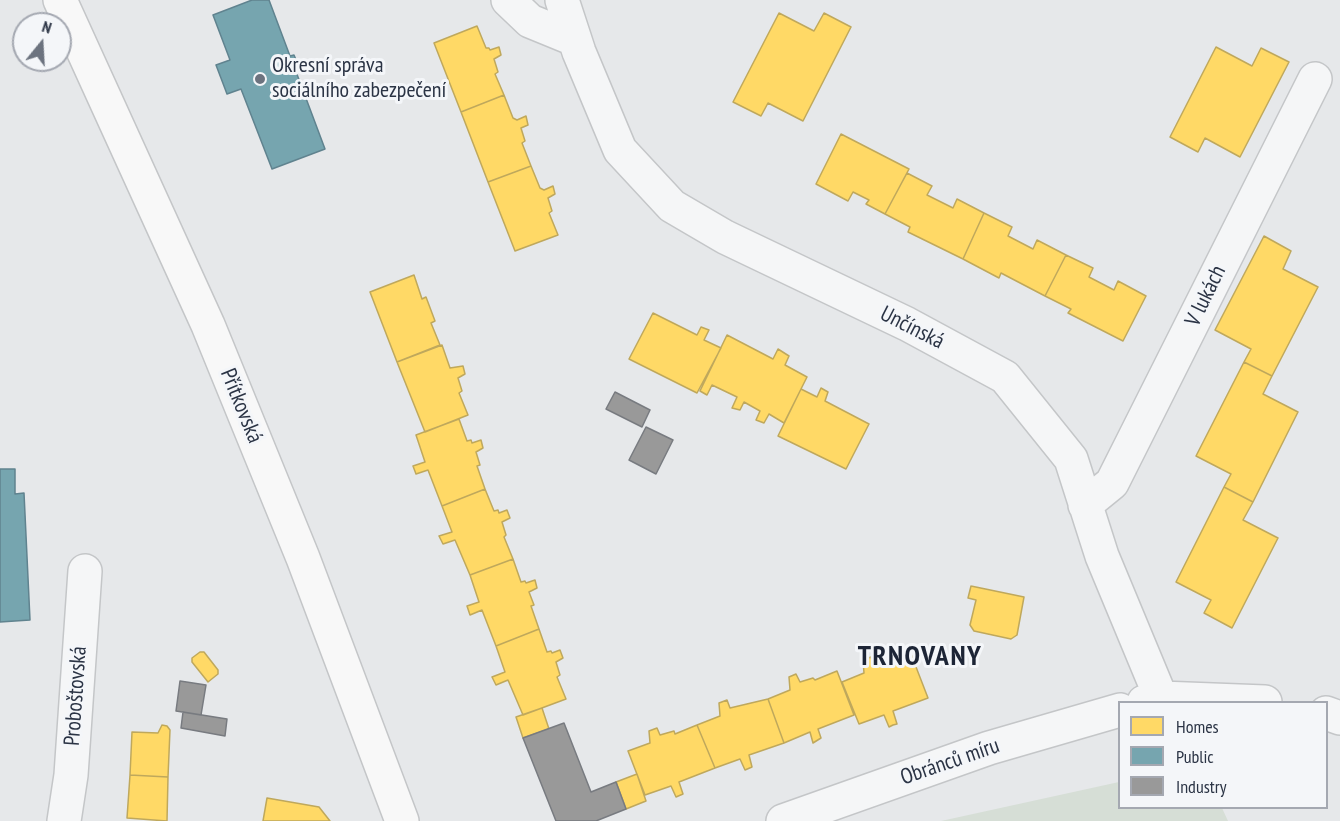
<!DOCTYPE html>
<meta charset="utf-8">
<style>
body{margin:0}
#map{position:relative;width:1340px;height:821px;overflow:hidden;background:#e6e8ea;font-family:"PT Sans Narrow",sans-serif}
canvas{display:block}
.legend{position:absolute;left:1118px;top:701px;width:210px;height:108px;box-sizing:border-box;background:#f4f6f9;border:2px solid #a4a8b1;margin:0;padding:8px 10px;list-style:none;font-size:18px;color:#2b3445}
.legend li{display:flex;align-items:center;gap:12px;height:30px}
.legend b{width:30px;border:2px solid #a4a8b1}
.north{position:absolute;left:12px;top:12px;width:60px;height:60px;box-sizing:border-box;background:#f4f6f9;border:2px solid #a4a8b1;border-radius:50%;rotate:18deg;font-size:16px;font-weight:700;line-height:24px;text-align:center;color:#2b3445}
.north::after{content:'';display:block;margin:auto;width:21px;height:27px;background:#6c737f;clip-path:polygon(50% 0,100% 100%,50% 72%,0 100%)}
</style>
<div id="map">
<canvas width="1340" height="821"></canvas>
<ul class="legend">
<li><b style="height:16px;background:#ffd966"></b>Homes</li>
<li><b style="height:16px;background:#76a5af"></b>Public</li>
<li><b style="height:16px;background:#999"></b>Industry</li>
</ul>
<div class="north">N</div>
</div>
<script>
const g = document.querySelector('canvas').getContext('2d');
g.lineJoin = 'round';
function fill(path, color) { g.fillStyle = color; g.fill(path, 'evenodd'); }
const toPath = rows => new Path2D(rows.map(r => 'M' + r).join(''));
function trace(path, color, width, dash) { g.strokeStyle = color; g.lineWidth = width; g.lineCap = dash ? 'butt' : 'round'; g.setLineDash(dash || []); g.stroke(path); }
function label(font, color, halo, rows, align = 'center') {
  g.font = font + ' "PT Sans Narrow",sans-serif'; g.lineWidth = 6; g.setLineDash([]); g.textBaseline = 'middle'; g.strokeStyle = halo; g.fillStyle = color; for (const [text, x, y, turn = 0] of rows) {
    g.save(); g.translate(x, y); g.rotate((+turn || 0) * Math.PI / 180); g.textAlign = isNaN(turn) ? turn : align; if (halo) g.strokeText(text, 0, 0); g.fillText(text, 0, 0); g.restore();
  }
}
fill(toPath([
 [1119,782,1120,808,1222,808,1228,821,941,821]
]), '#d6ded6');
const homes = toPath([
 [779,13,814,31,824,13,851,27,803,121,768,103,761,116,733,102,779,13],
 [477,26,486,48,489,48,490,50,499,47,501,55,494,59,498,72,495,74,504,95,461,112,434,43,477,26],
 [1216,47,1252,66,1261,48,1289,62,1240,157,1205,138,1198,152,1170,137,1216,47],
 [504,95,513,118,517,120,526,116,528,125,521,128,525,141,522,143,531,166,488,182,461,112,504,95],
 [841,134,909,169,885,214,866,204,869,200,853,192,848,201,816,184,841,134],
 [531,166,540,188,544,190,553,186,555,194,548,198,552,211,549,213,558,235,515,251,488,182,531,166],
 [907,173,932,186,927,195,953,208,957,199,984,213,963,259,908,232,910,227,885,214,907,173],
 [984,213,1012,227,1008,236,1033,249,1037,240,1066,255,1045,296,1001,273,999,278,963,259,984,213],
 [1264,236,1291,251,1283,269,1318,287,1272,376,1244,362,1251,349,1215,330,1264,236],
 [1066,255,1093,268,1089,277,1114,290,1118,281,1146,296,1123,341,1068,313,1071,309,1045,296,1066,255],
 [414,275,422,299,426,297,435,321,431,323,440,345,397,362,370,292,414,275],
 [653,313,697,335,701,327,709,330,704,340,721,348,697,393,629,359,653,313],
 [727,335,773,359,778,349,789,356,785,365,807,377,784,423,769,414,764,423,756,420,760,411,744,402,740,410,732,408,737,397,712,385,707,395,700,391,727,335],
 [442,345,450,368,463,366,465,374,458,378,462,391,459,393,468,415,425,432,397,362,442,345],
 [1244,362,1272,376,1263,394,1298,412,1253,502,1224,487,1231,474,1196,456,1244,362],
 [821,388,828,392,825,401,869,424,846,469,778,436,801,389,817,397,821,388],
 [459,419,467,441,471,440,472,443,481,440,483,448,476,452,480,465,477,466,485,489,442,506,428,470,416,474,413,466,425,462,416,435,459,419],
 [1224,487,1253,502,1243,520,1278,538,1232,628,1204,613,1211,600,1176,582,1224,487],
 [485,489,494,511,498,510,499,513,507,510,510,518,502,522,506,535,504,537,513,559,470,575,455,540,443,544,439,536,452,532,442,506,485,489],
 [513,559,521,582,525,581,526,583,535,580,537,588,529,592,534,605,531,606,539,629,496,646,482,610,470,615,467,606,479,602,470,575,513,559],
 [971,586,1024,597,1017,635,1011,639,974,631,970,625,976,600,968,598,971,586],
 [539,629,547,652,551,651,552,653,560,650,563,658,556,662,560,675,557,677,566,699,523,715,508,680,496,685,492,677,505,672,496,646,539,629],
 [200,652,204,652,218,670,218,674,208,682,192,662,192,658,200,652],
 [911,654,928,698,893,711,897,724,893,725,889,727,884,715,859,724,842,682,864,673,863,660,871,657,874,665,887,660,889,663,911,654],
 [837,671,854,715,818,729,821,738,813,743,810,732,784,743,768,699,790,690,789,677,796,674,800,682,813,678,815,680,837,671],
 [768,699,784,743,749,755,752,767,745,770,740,759,715,768,697,725,720,716,719,703,727,700,730,708,768,699],
 [542,708,549,729,523,738,516,717,542,708],
 [162,725,167,726,170,730,168,777,130,775,132,732,158,733,162,725],
 [697,725,715,768,679,782,683,794,676,797,671,786,645,795,628,751,650,743,649,731,657,728,660,735,674,731,675,734,697,725],
 [637,774,646,801,626,809,616,782,637,774],
 [130,775,168,777,167,821,127,818,130,775],
 [267,798,319,807,330,821,263,821,267,798]
]);
fill(homes, '#ffd966');
trace(homes, '#bfa85c', 1.5);
const public = toPath([
 [252,0,269,0,290,56,294,55,299,67,295,69,325,149,272,169,241,89,227,94,216,65,230,60,213,15,252,0],
 [0,469,15,469,15,494,24,493,30,620,0,622,0,469]
]);
fill(public, '#76a5af');
trace(public, '#60838f', 1.5);
const industry = toPath([
 [615,392,650,410,642,427,606,409,615,392],
 [646,427,673,440,656,474,629,460,646,427],
 [180,681,206,685,201,715,176,711,180,681],
 [183,712,227,719,225,736,181,728,183,712],
 [564,723,591,792,616,782,626,809,596,821,556,821,523,738,564,723]
]);
fill(industry, '#999');
trace(industry, '#787b80', 1.5);
const street = toPath([
 [508,0,530,21,574,39],
 [562,0,579,52,620,150,672,206,725,237,907,324,1005,377,1071,459,1102,556,1161,698],
 [1085,505,1112,483,1315,79],
 [1144,702,1161,698,1265,702],
 [1326,713,1340,718],
 [64,821,71,775,85,571],
 [783,821,989,748,1120,710]
]);
const secondary = toPath([
 [60,0,208,325,303,558,402,821]
]);
trace(street, '#c4c6c8', 36);
trace(secondary, '#c4c6c8', 36);
trace(street, '#f5f6f7', 33);
trace(secondary, '#f8f8f8', 33);
for (const [x, y, r, color] of [
 [260,79,6,"#6c737f"]
]) { const dot = new Path2D(); dot.arc(x, y, r, 0, 2 * Math.PI); g.fillStyle = color; g.fill(dot); trace(dot, '#f4f6f9', 2); }
label('22px', '#2b3445', '#f4f6f9', [
 ["Okresní správa",272,66],
 ["sociálního zabezpečení",272,91]
], 'left');
label('22px', '#2b3445', '#f4f6f9', [
 ["V lukách",1206,296,-64],
 ["Unčínská",912,328,27],
 ["Přítkovská",241,406,68],
 ["Proboštovská",76,696,-86],
 ["Obránců míru",950,762,-19]
]);
g.letterSpacing = '1.5px';
label('bold 28px', '#1d2536', '#f4f6f9', [
 ["TRNOVANY",920,657]
]);
g.letterSpacing = '0px';
</script>
